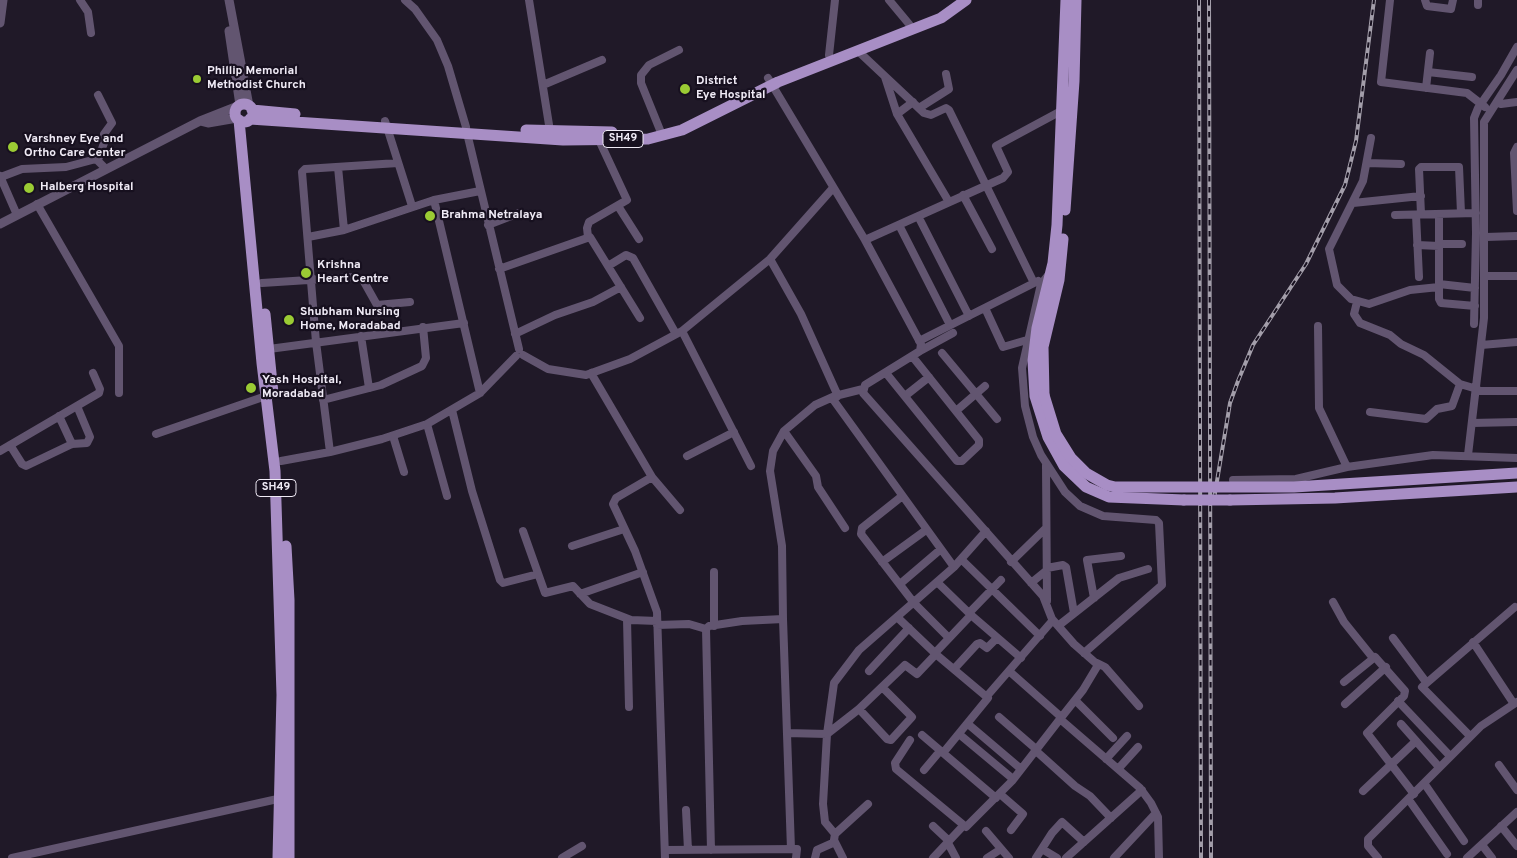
<!DOCTYPE html>
<style>
body{margin:0}
canvas{display:block;background:#201928}
</style>
<canvas width="1517" height="858"></canvas>
<script>
const g = document.querySelector('canvas').getContext('2d');
g.lineJoin = 'round';
const toPath = rows => new Path2D(rows.map(r => 'M' + r).join(''));
function trace(path, color, width, dash) { g.strokeStyle = color; g.lineWidth = width; g.lineCap = dash ? 'butt' : 'round'; g.setLineDash(dash || []); g.stroke(path); }
function label(font, color, halo, rows, align = 'center') {
  g.font = font + ' Overpass,sans-serif'; g.lineWidth = 4.5; g.setLineDash([]); g.textBaseline = 'middle'; g.strokeStyle = halo; g.fillStyle = color; for (const [text, x, y, turn = 0] of rows) {
    g.save(); g.translate(x, y); g.rotate((+turn || 0) * Math.PI / 180); g.textAlign = isNaN(turn) ? turn : align; if (halo) g.strokeText(text, 0, 0); g.fillText(text, 0, 0); g.restore();
  }
}
trace(toPath([
 [80,0,88,12,91,33],
 [405,0,415,9,437,40,448,66,466,127],
 [529,0,550,131],
 [889,0,909,24],
 [1390,0,1381,82,1467,93,1485,107],
 [1425,0,1427,6,1451,9,1453,0],
 [1478,0,1478,5],
 [858,51,924,113,931,115,946,108,949,110,1034,283],
 [829,55,835,0],
 [1428,72,1472,77],
 [885,77,897,114,949,202],
 [768,78,865,240,921,344,920,351,865,385,863,393,1043,596,1052,619,1074,644,1098,665,1083,690,1060,719,1140,788,1151,803,1158,817,1159,858],
 [543,85,602,60],
 [1426,88,1430,53],
 [98,95,112,123,104,134,104,143,98,160],
 [1501,104,1517,102],
 [919,108,949,89,946,74],
 [897,114,913,102],
 [385,121,412,206],
 [660,130,641,83,641,75,649,65,679,50],
 [467,133,519,349],
 [1371,138,1363,181,1329,249,1337,285,1351,299,1369,304,1410,290,1439,287],
 [1517,147,1514,153,1517,211],
 [1367,163,1401,164],
 [338,167,344,230],
 [0,176,17,215],
 [1,177,22,169,66,167,96,159,106,169],
 [963,195,992,249],
 [434,200,480,393],
 [1353,203,1421,196],
 [37,204,119,346,119,393],
 [618,206,639,239],
 [1421,214,1419,169,1421,167,1459,167,1461,213],
 [1439,214,1439,299,1441,303,1475,306],
 [1395,215,1476,213],
 [1416,215,1419,277],
 [918,216,969,316],
 [488,225,519,213],
 [899,225,950,325],
 [308,237,344,230,434,200,480,191],
 [588,237,587,228,589,222,627,200,599,140],
 [1486,237,1517,236],
 [865,240,1003,178,1008,172,996,146,1061,111],
 [1439,244,1462,244],
 [1417,245,1439,246],
 [770,259,801,314,838,396],
 [608,266,626,255,633,258,676,334],
 [499,269,590,237,640,318],
 [1050,273,1041,284,1022,368,1025,406,1033,437,1041,455,1065,492,1080,506,1103,516,1156,520,1159,523,1162,585,1084,653],
 [1485,276,1517,276],
 [262,283,355,277,363,280,377,305,410,302],
 [1439,284,1475,288],
 [1357,302,1354,314,1360,323,1390,335,1401,344,1424,355,1460,384,1477,389],
 [985,308,1003,347,1027,340],
 [1474,324,1476,233,1474,118,1478,108,1501,75,1517,47],
 [1318,326,1319,408,1347,467],
 [682,331,751,466],
 [515,334,555,315,593,302,621,287],
 [361,336,369,388],
 [919,341,1038,281],
 [1481,345,1517,342],
 [269,349,464,323],
 [920,351,953,333],
 [942,353,997,419],
 [523,355,548,369,586,375,630,359,682,331,770,259,833,188],
 [591,373,652,477,680,510],
 [886,373,957,461,962,461,979,445,979,440,912,356],
 [1477,391,1517,391],
 [905,396,929,377],
 [832,398,954,567],
 [323,400,381,385,422,366,426,358,423,327],
 [452,410,472,491,500,580,503,583,538,574],
 [956,411,985,386],
 [1370,412,1426,419,1437,409,1452,406,1460,384],
 [59,416,72,444],
 [1472,423,1517,422],
 [427,424,447,496],
 [784,431,816,476,818,487,845,528],
 [156,434,266,396],
 [393,436,404,472],
 [10,445,22,464,26,466,72,444,87,443,90,437,77,406],
 [0,451,99,393,100,389,93,373],
 [330,452,316,342,302,172,305,169,398,163],
 [1468,455,1484,318,1484,122,1517,70],
 [687,456,734,432],
 [281,461,330,452,382,439,427,424,480,393,516,356],
 [1046,465,1047,601],
 [652,477,616,498,613,504,635,551,657,612,665,858],
 [1233,480,1296,479,1347,467,1433,455,1517,458],
 [901,497,862,528,861,534,914,603,949,638],
 [523,531,545,593,573,586,590,604,631,620,657,621],
 [572,546,624,529],
 [961,559,1040,636],
 [882,562,926,530],
 [1011,562,1046,528],
 [1047,568,1063,565,1066,567,1074,613],
 [937,582,971,615,1021,658],
 [1031,583,1047,570],
 [900,584,941,549],
 [580,594,643,572],
 [1094,598,1087,560,1121,556],
 [1333,602,1344,622,1373,658],
 [969,613,1001,580],
 [897,617,938,656,988,698,943,753],
 [627,619,629,707],
 [783,619,791,849],
 [657,625,689,624,706,629],
 [714,626,714,572],
 [1058,626,1119,578,1148,569],
 [1393,638,1426,682],
 [1473,642,1514,704],
 [935,653,971,615],
 [1097,663,1105,667,1139,706],
 [954,669,977,644,980,643,987,648,997,638],
 [869,671,909,628],
 [1009,671,1060,716],
 [1344,682,1375,657,1405,691,1404,696,1367,733,1414,794],
 [987,696,1053,620],
 [1075,700,1113,738],
 [1398,701,1450,756],
 [1345,704,1386,667],
 [859,709,887,739,891,740,912,717,882,687],
 [999,717,1036,749],
 [968,724,1021,769],
 [1401,724,1439,767],
 [787,733,827,734,859,709,905,665,917,674,936,654],
 [959,734,1013,779],
 [922,735,996,798],
 [1470,736,1422,687,1515,607],
 [910,740,895,763,896,769,966,827,1012,781,1060,719],
 [1035,750,1075,786,1090,796,1111,818],
 [1106,759,1127,736],
 [1499,765,1517,790],
 [1118,769,1138,747],
 [924,770,940,751],
 [1424,783,1464,841],
 [1363,791,1416,741],
 [1000,794,1023,814,1011,830],
 [1409,800,1447,854],
 [686,810,688,850],
 [933,826,949,841],
 [1501,826,1517,846],
 [986,831,1009,858],
 [835,834,825,822,823,804,827,734,834,683,859,650,954,567,986,531],
 [948,843,956,858],
 [1482,845,1492,858],
 [1042,849,1057,858],
 [665,850,797,849,796,858],
 [711,850,706,629,709,626,742,621,783,619,782,546,770,471,773,451,784,431,815,405,835,396,863,389],
 [12,858,282,798],
 [562,858,582,846],
 [815,858,817,850,835,842],
 [843,858,834,840,835,834,868,804],
 [933,858,963,826],
 [987,858,1001,849],
 [1036,858,1052,833,1062,822,1084,842],
 [1066,858,1142,790],
 [1114,858,1156,813],
 [1378,858,1368,846,1368,839,1481,726,1517,702],
 [1467,858,1517,812]
]), '#625570', 8);
trace(toPath([
 [229,0,249,106],
 [0,23,3,0],
 [229,31,240,105],
 [200,121,208,123,237,118],
 [0,224,200,121,238,106]
]), '#625570', 9);
trace(toPath([
 [1066,0,1057,225,1053,263,1037,328,1033,361,1035,396,1048,437,1064,466,1086,487,1109,497,1184,500],
 '235 113a9 9 0 1 1 18 0a9 9 0 1 1-18 0Z',
 [252,110,295,114],
 [250,119,563,140,648,139,682,130,778,82,941,18,966,0],
 [239,120,262,363,275,471,282,695,278,858],
 [526,130,612,132],
 [1065,210,1074,81,1076,0],
 [265,314,273,393],
 [1044,395,1043,347,1059,280,1063,239],
 [1230,500,1335,498,1517,487],
 [286,546,289,600,289,858]
]), '#a88ec5', 11);
const rail = toPath([
 [1199,0,1201,858],
 [1209,0,1211,858],
 [1214,499,1230,403,1238,381,1253,345,1306,264,1345,185,1356,141,1374,0]
]);
trace(rail, '#a39eaa', 4);
trace(rail, '#17101f', 2, [5.5]);
trace(toPath([
 [1044,395,1056,434,1071,458,1086,473,1107,485,1115,487,1294,487,1517,473],
 [1184,500,1230,500]
]), '#a88ec5', 11);
for (const [x, y, r, color] of [
 [197,79,5,"#9bcb34"],
 [685,89,6,"#9bcb34"],
 [13,147,6,"#9bcb34"],
 [29,188,6,"#9bcb34"],
 [430,216,6,"#9bcb34"],
 [306,273,6,"#9bcb34"],
 [289,320,6,"#9bcb34"],
 [251,388,6,"#9bcb34"]
]) { const dot = new Path2D(); dot.arc(x, y, r, 0, 2 * Math.PI); g.fillStyle = color; g.fill(dot); trace(dot, '#17101f', 2); }
for (const [x, y, w] of [
 [623,139,40],
 [276,488,40]
]) { const box = new Path2D(); box.roundRect(x - w / 2, y - 8.5, w, 17, 4); g.fillStyle = '#17101f'; g.fill(box); trace(box, '#f0ebf6', 1); }
label('bold 11px', '#f0ebf6', null, [
 ["SH49",623,139],
 ["SH49",276,488]
]);
label('bold 12px', '#f0ebf6', '#17101f', [
 ["Phillip Memorial",207,72],
 ["Methodist Church",207,86],
 ["District",696,82],
 ["Eye Hospital",696,96],
 ["Varshney Eye and",24,140],
 ["Ortho Care Center",24,154],
 ["Halberg Hospital",40,188],
 ["Brahma Netralaya",441,216],
 ["Krishna",317,266],
 ["Heart Centre",317,280],
 ["Shubham Nursing",300,313],
 ["Home, Moradabad",300,327],
 ["Yash Hospital,",262,381],
 ["Moradabad",262,395]
], 'left');
</script>
